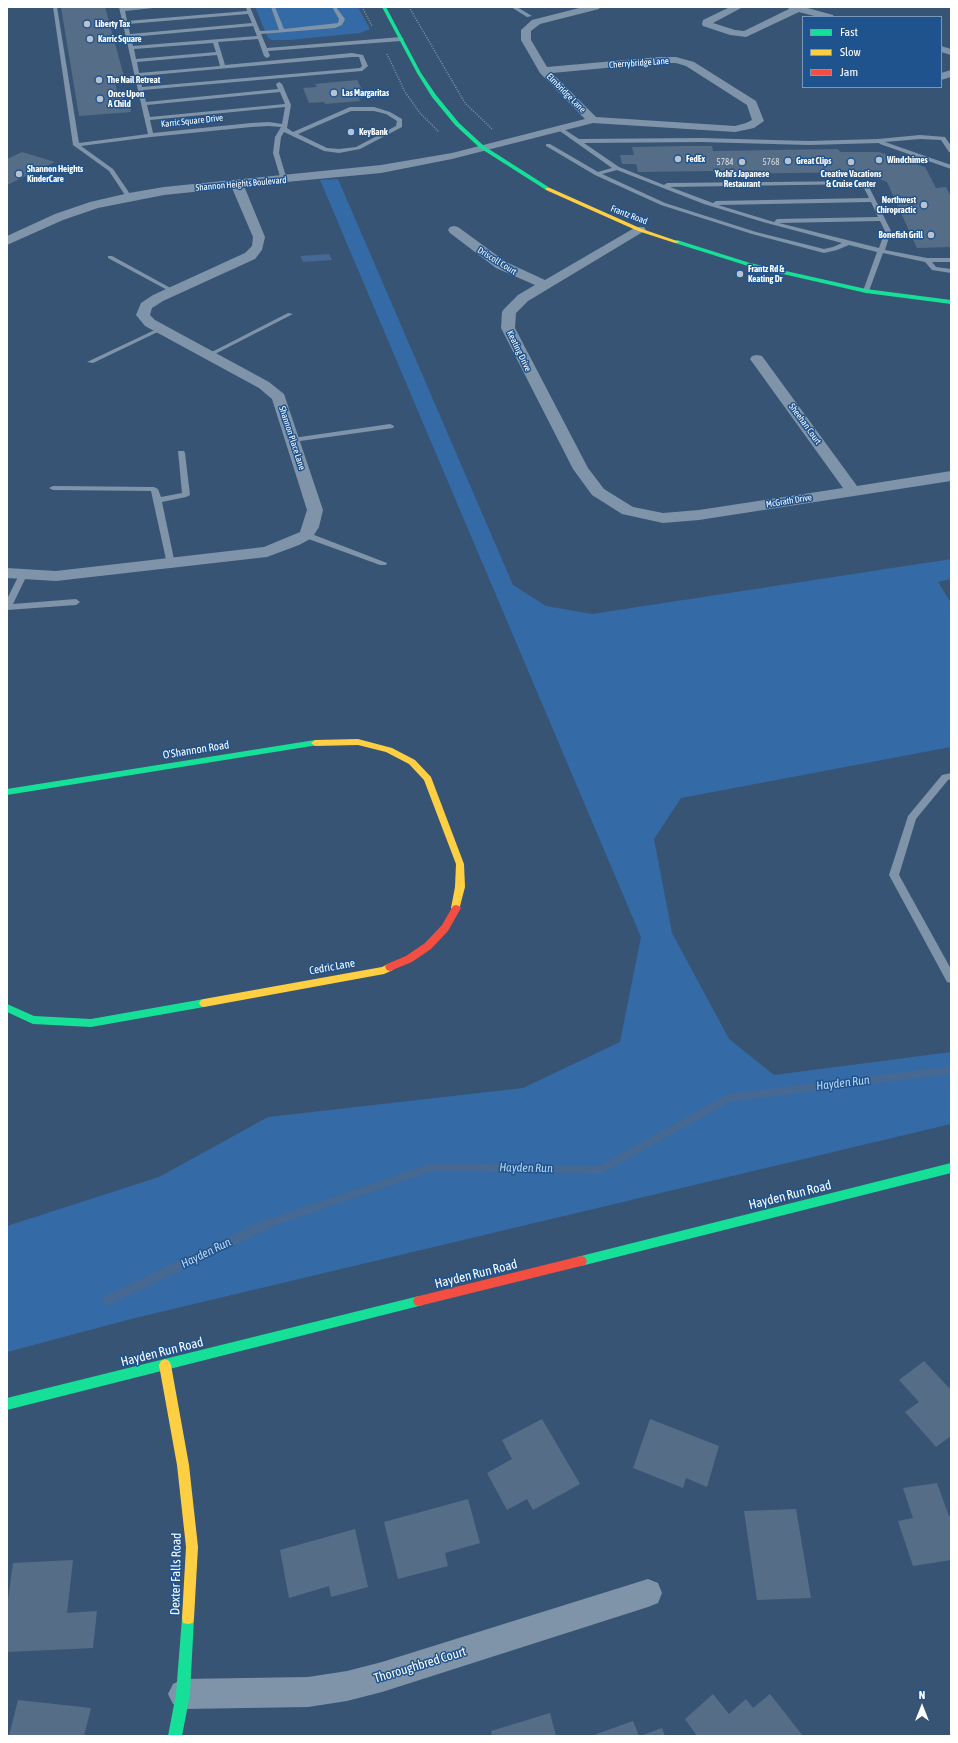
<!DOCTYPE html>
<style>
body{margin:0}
#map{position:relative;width:958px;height:1743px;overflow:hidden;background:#385475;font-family:"Asap Condensed",sans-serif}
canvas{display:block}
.frame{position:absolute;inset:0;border:8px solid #fff;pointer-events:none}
.legend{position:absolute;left:802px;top:16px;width:140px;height:72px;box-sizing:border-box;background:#1f538e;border:1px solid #7998bb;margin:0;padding:5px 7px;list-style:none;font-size:12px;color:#fff}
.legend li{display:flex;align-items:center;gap:8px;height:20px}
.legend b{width:20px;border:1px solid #7998bb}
.north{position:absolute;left:902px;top:1687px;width:40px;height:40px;-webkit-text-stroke:3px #1f538e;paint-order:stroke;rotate:0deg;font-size:11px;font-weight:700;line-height:16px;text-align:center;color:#fff}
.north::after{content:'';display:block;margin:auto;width:14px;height:18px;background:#fff;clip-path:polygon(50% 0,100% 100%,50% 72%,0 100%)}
</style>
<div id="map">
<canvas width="958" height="1743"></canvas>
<div class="frame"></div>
<ul class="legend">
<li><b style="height:5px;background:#16e098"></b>Fast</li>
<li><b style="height:5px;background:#ffcf43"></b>Slow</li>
<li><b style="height:5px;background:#f24e42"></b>Jam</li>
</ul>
<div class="north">N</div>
</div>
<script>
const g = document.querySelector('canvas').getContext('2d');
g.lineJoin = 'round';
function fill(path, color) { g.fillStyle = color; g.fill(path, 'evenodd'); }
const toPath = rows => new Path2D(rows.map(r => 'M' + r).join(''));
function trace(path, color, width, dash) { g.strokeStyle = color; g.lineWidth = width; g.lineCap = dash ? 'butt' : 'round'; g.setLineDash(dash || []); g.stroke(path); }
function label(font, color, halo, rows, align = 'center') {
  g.font = font + ' "Asap Condensed",sans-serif'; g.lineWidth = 3; g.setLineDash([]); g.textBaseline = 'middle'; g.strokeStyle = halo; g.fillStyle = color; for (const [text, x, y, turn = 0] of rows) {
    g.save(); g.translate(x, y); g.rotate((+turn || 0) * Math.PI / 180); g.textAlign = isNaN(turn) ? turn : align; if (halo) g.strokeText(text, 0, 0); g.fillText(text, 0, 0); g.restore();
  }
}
fill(toPath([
 [255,7,358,7,370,29,360,33,289,40,272,40,268,38],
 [338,179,513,585,546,606,592,614,951,559,951,579,938,582,951,603,951,747,681,798,654,839,672,933,729,1039,774,1075,951,1052,951,1124,135,1318,7,1352,7,1226,159,1177,268,1117,523,1088,620,1042,641,937,320,180]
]), '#346aa5');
fill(toPath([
 [329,254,332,260,303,262,300,256]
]), '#456993');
trace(toPath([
 [267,1224,433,1167,600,1170,729,1098,951,1070]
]), '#456993', 8);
trace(toPath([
 [108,1300,269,1223]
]), '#456993', 10);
fill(toPath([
 [61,7,105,7,125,80,115,81,118,97,123,96,124,102,129,101,131,112,79,116],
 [357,80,366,97,359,98,360,101,325,104,324,102,309,103,303,88,317,87,315,84],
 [683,146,712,146,713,151,838,149,840,152,879,152,925,167,936,188,946,187,951,197,951,247,917,248,887,182,862,172,721,174,714,174,713,171,638,172,636,164,622,164,620,155,634,155,632,147],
 [22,152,55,162,7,185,7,159],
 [924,1361,951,1390,951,1436,936,1447,905,1412,919,1402,899,1380],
 [542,1419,580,1484,533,1510,527,1499,507,1510,487,1473,512,1459,502,1440],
 [650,1419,719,1446,707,1487,686,1478,683,1488,633,1468],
 [937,1483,949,1516,951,1516,951,1560,913,1566,898,1521,913,1518,903,1488],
 [468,1499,480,1543,445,1553,448,1566,398,1579,384,1522],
 [796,1509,811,1598,757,1600,744,1511],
 [355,1529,368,1587,331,1597,329,1586,289,1598,280,1550],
 [73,1560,67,1613,97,1611,93,1648,7,1652,7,1607,13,1563],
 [713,1694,729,1714,746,1699,753,1708,770,1694,803,1736,697,1736,685,1719],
 [18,1700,91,1708,84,1736,9,1736],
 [550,1713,556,1736,492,1736,491,1731],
 [633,1721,639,1736,591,1736],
 [662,1728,665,1736,640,1736]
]), '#566d87');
trace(toPath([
 [362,7,372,26],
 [409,7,465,103,493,130],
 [387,54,405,92,420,113,439,132]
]), '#7f94a9', 1.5, [1, 1.5]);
fill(toPath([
 [53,7,57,7,79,143,148,134,119,7,124,8,163,7,125,11,127,21,247,11,246,7,250,7,260,31,279,30,271,7,275,7,284,29,338,23,339,19,332,7,336,7,345,19,342,25,335,28,261,34,267,48,401,37,404,39,401,41,268,51,270,56,267,58,264,56,258,39,218,42,225,65,352,53,363,55,368,66,362,71,143,90,146,102,278,89,276,84,279,82,282,84,291,105,287,128,293,132,350,107,374,107,390,112,402,119,402,127,360,149,339,153,324,151,284,132,281,137,279,153,287,180,284,182,281,180,273,153,275,137,281,127,269,126,251,127,151,137,81,146,113,169,132,197,127,198,109,171,73,145,53,7],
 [248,14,252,23,130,34,128,24,248,14],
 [253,26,257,36,133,46,131,37,253,26],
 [213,43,216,52,136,59,134,49,213,43],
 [217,55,220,66,139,73,137,62,217,55],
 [352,57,359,57,362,66,360,68,142,87,140,76,352,57],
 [280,92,285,104,150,117,147,105,280,92],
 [285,107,282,124,269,122,251,123,153,133,150,120,285,107],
 [351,111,374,111,386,114,397,121,396,126,356,147,339,149,327,148,298,134,351,111],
 [511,7,517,7,532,16,527,17,511,7],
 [559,126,579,139,701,138,809,141,878,139,920,135,945,137,951,146,951,153,949,152,941,140,920,139,885,142,951,165,951,169,880,144,879,143,809,145,701,142,584,143,619,167,664,185,667,183,866,181,891,231,885,250,927,258,951,258,951,262,932,262,936,267,951,269,951,273,932,270,925,262,883,253,869,291,864,292,863,291,877,252,849,245,837,250,824,253,752,234,661,205,595,175,546,146,546,144,550,144,598,172,612,168,557,129,556,128,559,126],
 [617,170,704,204,763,222,842,243,833,247,824,249,756,232,665,203,602,174,617,170],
 [862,184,869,198,716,201,713,203,670,187,862,184],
 [871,202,878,217,777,219,774,222,718,205,871,202],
 [880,221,885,231,879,248,779,223,880,221],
 [108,256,112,256,176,291,171,292,108,258,108,256],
 [288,313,293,314,211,356,206,355,288,313],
 [159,328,164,329,93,363,87,362,159,328],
 [390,424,394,426,393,428,293,442,289,440,293,438,390,424],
 [178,451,184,451,185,453,190,495,186,497,162,502,175,564,174,566,171,567,167,564,151,491,53,490,49,488,53,486,154,487,158,489,161,497,182,493,178,451],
 [303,533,309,533,387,563,386,565,380,565,303,537,303,533],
 [23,572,27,575,13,604,76,599,80,602,76,605,7,610,7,599,19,575,23,572],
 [951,773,951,779,948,780,916,819,899,875,951,969,951,983,947,982,889,875,908,816,942,775,951,773]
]), '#7f94a9');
fill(toPath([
 [583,7,600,7,599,9,540,24,531,31,531,40,547,67,659,57,676,57,694,62,756,101,764,121,754,128,735,132,593,123,452,159,381,173,244,186,265,237,262,250,255,259,163,301,152,308,150,315,155,320,269,382,284,394,323,510,319,527,312,538,299,545,267,557,56,581,7,578,7,568,56,571,264,547,300,532,307,510,272,399,259,388,145,326,136,315,141,303,153,295,245,253,252,246,253,237,232,188,164,195,98,208,63,220,7,245,7,236,55,214,90,202,129,193,164,187,381,165,452,153,585,119,540,73,521,40,521,30,532,20,583,7],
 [659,63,676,63,686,66,747,105,752,120,746,123,735,126,596,117,552,73,659,63],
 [730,7,743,7,713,23,735,30,744,31,789,9,788,7,804,7,833,15,834,17,818,17,799,12,746,37,730,35,703,26,702,24,703,20,730,7],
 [941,46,951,49,951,55,941,52,941,46],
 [951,70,951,77,941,80,941,73,951,70],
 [454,226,458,227,506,262,545,280,636,227,644,227,646,230,528,301,516,313,515,328,588,468,604,489,633,507,663,513,699,510,843,488,750,359,752,356,757,355,762,356,857,486,951,471,951,481,699,520,663,523,622,514,592,495,573,469,501,328,502,312,504,309,518,295,535,285,496,268,450,233,448,230,450,227,454,226],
 [648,1579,658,1583,662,1593,658,1603,648,1607,382,1692,347,1701,308,1707,183,1709,173,1704,168,1694,173,1684,183,1679,308,1677,347,1671,382,1662,648,1579]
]), '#7f94a9');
fill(toPath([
 [382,7,386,7,421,73,436,95,459,123,484,146,550,188,550,190,546,190,480,148,455,125,432,97,417,73,382,7],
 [677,240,750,263,866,289,951,300,951,304,866,293,748,266,675,243,674,242,677,240],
 [315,740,318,741,319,743,318,745,7,795,7,789,315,740],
 [204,999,207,1000,209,1003,207,1006,204,1007,91,1027,33,1024,7,1012,7,1004,34,1016,91,1019,204,999],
 [951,1163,951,1173,581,1266,577,1265,575,1261,577,1257,581,1256,951,1163],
 [419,1296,423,1297,425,1301,423,1305,419,1306,7,1410,7,1398,419,1296],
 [188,1612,193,1613,194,1618,190,1694,182,1736,168,1736,176,1694,182,1618,183,1613,188,1612]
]), '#16e098');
fill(toPath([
 [546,188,550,188,642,229,680,242,675,243,638,231,546,190,546,188],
 [358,739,392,748,415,760,431,777,464,864,465,887,459,910,453,910,451,908,455,887,456,864,424,780,409,764,386,752,358,745,315,746,311,743,315,740,358,739],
 [390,963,393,964,395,967,393,970,384,974,204,1007,201,1006,199,1003,201,1000,204,999,382,967,390,963],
 [165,1359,169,1361,171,1365,189,1465,198,1547,194,1618,193,1623,188,1624,183,1623,182,1618,186,1547,177,1465,159,1365,161,1361,165,1359]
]), '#ffcf43');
fill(toPath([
 [456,905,459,906,461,908,448,931,431,949,412,962,390,971,387,970,385,967,387,964,406,956,425,943,442,925,453,906,456,905],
 [581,1256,585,1257,587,1261,585,1265,581,1266,419,1306,415,1305,413,1301,415,1297,419,1296,581,1256]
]), '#f24e42');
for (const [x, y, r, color] of [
 [87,24,4,"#b9c3cf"],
 [90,39,4,"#b9c3cf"],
 [99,80,4,"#b9c3cf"],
 [334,93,4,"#b9c3cf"],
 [100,99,4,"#b9c3cf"],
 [351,132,4,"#b9c3cf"],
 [678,159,4,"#b9c3cf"],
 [879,160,4,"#b9c3cf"],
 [788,161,4,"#b9c3cf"],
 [742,162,4,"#b9c3cf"],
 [851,162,4,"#b9c3cf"],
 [19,174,4,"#b9c3cf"],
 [924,205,4,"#b9c3cf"],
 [931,235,4,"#b9c3cf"],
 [740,274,4,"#b9c3cf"]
]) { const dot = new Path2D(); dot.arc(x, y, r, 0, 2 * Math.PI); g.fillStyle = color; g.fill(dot); trace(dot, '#1f538e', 1.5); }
label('bold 9px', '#fff', '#1f538e', [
 ["Liberty Tax",95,24],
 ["Karric Square",98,39],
 ["The Nail Retreat",107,80],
 ["Las Margaritas",342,93],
 ["Once Upon",108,94],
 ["A Child",108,104],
 ["KeyBank",359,132],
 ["FedEx",686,159],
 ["Windchimes",887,160],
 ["Great Clips",796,161],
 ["Shannon Heights",27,169],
 ["KinderCare",27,179],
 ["Yoshi's Japanese",742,174,"center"],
 ["Restaurant",742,184,"center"],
 ["Creative Vacations",851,174,"center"],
 ["& Cruise Center",851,184,"center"],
 ["Northwest",916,200,"right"],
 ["Chiropractic",916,210,"right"],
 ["Bonefish Grill",923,235,"right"],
 ["Frantz Rd &",748,269],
 ["Keating Dr",748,279]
], 'left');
label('9px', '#fff', '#1f538e', [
 ["Cherrybridge Lane",639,63,-4],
 ["Elmbridge Lane",566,93,45],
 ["Karric Square Drive",192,121,-6],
 ["Shannon Heights Boulevard",241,184,-5],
 ["Frantz Road",629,215,21],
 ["Driscoll Court",497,261,32],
 ["Keating Drive",519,351,64],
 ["Sheehan Court",805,424,54],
 ["Shannon Place Lane",292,438,72],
 ["McGrath Drive",789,501,-9]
]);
label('9px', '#d5dae1', null, [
 ["5784",725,162],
 ["5768",771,162]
]);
label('11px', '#fff', '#1f538e', [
 ["O'Shannon Road",196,750,-9],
 ["Cedric Lane",332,967,-10]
]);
label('italic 12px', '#bad6f4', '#1f538e', [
 ["Hayden Run",843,1083,-7],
 ["Hayden Run",526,1168,1],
 ["Hayden Run",206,1253,-26]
]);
label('13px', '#fff', '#1f538e', [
 ["Hayden Run Road",790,1195,-14],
 ["Hayden Run Road",476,1274,-14],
 ["Hayden Run Road",162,1352,-14],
 ["Dexter Falls Road",176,1574,-89],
 ["Thoroughbred Court",420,1665,-17]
]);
</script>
